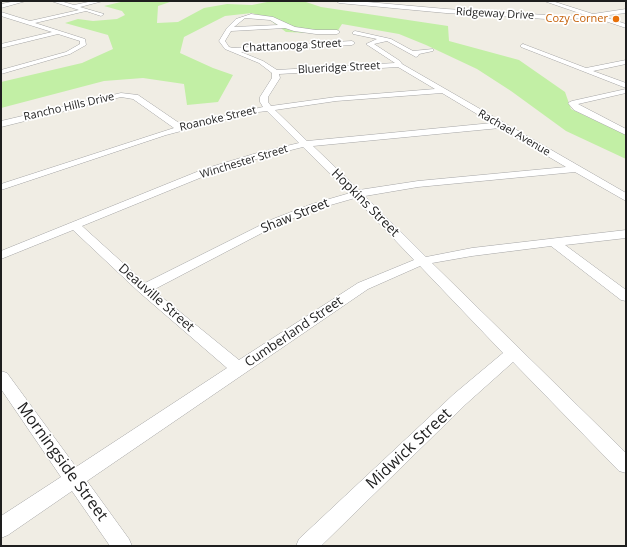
<!DOCTYPE html>
<style>
body{margin:0}
#map{position:relative;width:627px;height:547px;overflow:hidden;background:#f0ede4;font-family:"Open Sans",sans-serif}
canvas{display:block}
.frame{position:absolute;inset:0;border:2px solid #1e1e1e;pointer-events:none}
</style>
<div id="map">
<canvas width="627" height="547"></canvas>
<div class="frame"></div>
</div>
<script>
const g = document.querySelector('canvas').getContext('2d');
g.lineJoin = 'round';
function fill(path, color) { g.fillStyle = color; g.fill(path, 'evenodd'); }
const toPath = rows => new Path2D(rows.map(r => 'M' + r).join(''));
function trace(path, color, width, dash) { g.strokeStyle = color; g.lineWidth = width; g.lineCap = dash ? 'butt' : 'round'; g.setLineDash(dash || []); g.stroke(path); }
function label(font, color, halo, rows, align = 'center') {
  g.font = font + ' "Open Sans",sans-serif'; g.lineWidth = 3.5; g.setLineDash([]); g.textBaseline = 'middle'; g.strokeStyle = halo; g.fillStyle = color; for (const [text, x, y, turn = 0] of rows) {
    g.save(); g.translate(x, y); g.rotate((+turn || 0) * Math.PI / 180); g.textAlign = isNaN(turn) ? turn : align; if (halo) g.strokeText(text, 0, 0); g.fillText(text, 0, 0); g.restore();
  }
}
fill(toPath([
 [125,1,173,1,158,6,157,23,178,22,204,8,227,4,252,5,267,2,265,1,303,1,321,7,448,26,449,41,519,60,565,92,571,109,626,135,626,159,566,131,511,91,477,69,426,45,399,34,342,24,337,32,312,33,286,32,267,18,252,13,225,16,184,37,180,53,213,68,233,75,218,102,187,105,184,84,143,78,104,81,1,108,1,82,82,63,113,49,108,35,65,23,78,19,93,21,117,19,125,15,122,11,104,6]
]), '#c2efa5');
const minor = toPath([
 [16,1,26,1,1,8,1,4,16,1],
 [51,1,60,1,74,5,93,1,103,1,80,7,104,14,101,16,86,11,35,23,85,39,86,45,70,54,1,74,1,70,66,52,80,44,80,41,58,34,1,48,1,44,52,32,1,16,1,12,30,21,79,10,51,1],
 [336,1,356,1,446,9,563,16,585,15,544,1,552,1,593,14,626,9,626,13,601,16,626,24,626,28,593,17,563,20,446,13,339,3,336,1],
 [251,14,273,17,295,27,316,30,337,30,340,32,337,34,316,34,294,31,285,28,231,31,225,41,229,47,233,48,352,41,355,43,352,45,241,52,263,61,277,70,395,63,366,44,377,39,353,34,353,32,355,31,391,39,413,51,433,49,433,51,419,54,418,56,416,57,387,41,374,44,400,61,402,64,626,193,626,201,575,172,418,187,365,196,426,257,472,248,626,230,626,238,565,245,626,290,626,301,621,300,551,246,472,256,432,263,626,453,626,473,619,471,513,362,466,404,321,546,296,546,299,539,454,394,503,353,420,266,368,289,87,481,129,539,132,546,110,546,72,491,8,535,1,538,1,516,61,477,1,389,1,371,7,373,76,467,227,368,139,292,73,230,1,259,1,251,204,169,257,153,299,143,267,111,250,113,166,135,1,190,1,184,174,128,133,99,121,97,1,127,1,121,121,93,138,95,182,125,263,107,260,102,260,97,272,78,272,73,259,63,225,49,219,41,227,28,236,19,251,14],
 [245,18,270,20,278,25,234,27,245,18],
 [398,67,435,89,336,97,271,106,268,102,268,97,280,78,279,74,398,67],
 [442,93,492,123,307,141,275,110,336,101,442,93],
 [500,128,566,167,418,181,359,190,313,146,500,128],
 [303,147,350,193,312,204,273,219,145,283,82,226,212,173,263,157,303,147],
 [355,198,414,260,358,283,239,360,153,290,281,223,320,208,355,198],
 [523,44,586,68,626,60,626,64,593,71,626,83,626,88,521,47,521,45,523,44],
 [626,89,626,93,578,104,626,129,626,135,574,110,568,103,572,101,626,89]
]);
trace(minor, '#a5a5a5', 1);
fill(minor, '#fff');
for (const [x, y, r, color] of [
 [616,19,4,"#e8710a"]
]) { const dot = new Path2D(); dot.arc(x, y, r, 0, 2 * Math.PI); g.fillStyle = color; g.fill(dot); trace(dot, '#fff', 1.5); }
label('11px', '#1e1e1e', '#fff', [
 ["Ridgeway Drive",495,14,3],
 ["Chattanooga Street",292,46,-3],
 ["Blueridge Street",339,68,-3],
 ["Rancho Hills Drive",69,107,-13],
 ["Roanoke Street",218,119,-13],
 ["Rachael Avenue",514,133,30],
 ["Winchester Street",244,162,-17]
]);
label('11px', '#c56008', '#fff', [
 ["Cozy Corner",608,19]
], 'right');
label('13px', '#1e1e1e', '#fff', [
 ["Hopkins Street",365,203,45],
 ["Shaw Street",295,216,-22],
 ["Deauville Street",156,298,41],
 ["Cumberland Street",294,332,-34]
]);
label('16px', '#1e1e1e', '#fff', [
 ["Midwick Street",409,449,-43],
 ["Morningside Street",62,462,54]
]);
</script>
